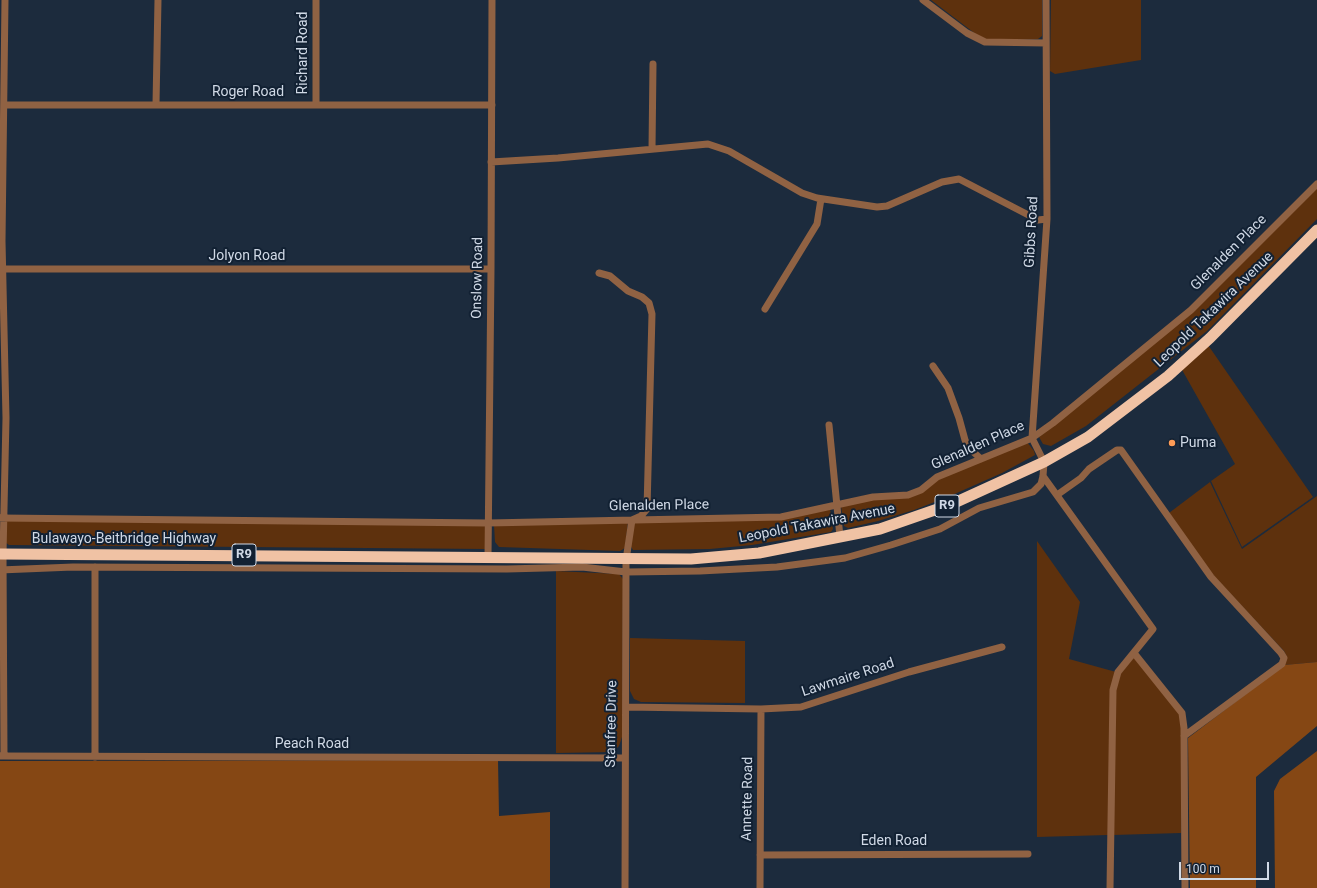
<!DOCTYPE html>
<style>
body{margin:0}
#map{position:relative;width:1317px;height:888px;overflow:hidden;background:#1c2b3d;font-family:Roboto,sans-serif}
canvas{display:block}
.scale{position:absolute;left:1179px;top:862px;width:90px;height:18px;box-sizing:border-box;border:2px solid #d0d9e6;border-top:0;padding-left:5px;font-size:12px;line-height:14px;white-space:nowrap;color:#d0d9e6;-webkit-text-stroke:3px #122133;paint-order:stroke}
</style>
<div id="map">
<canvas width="1317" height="888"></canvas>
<div class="scale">100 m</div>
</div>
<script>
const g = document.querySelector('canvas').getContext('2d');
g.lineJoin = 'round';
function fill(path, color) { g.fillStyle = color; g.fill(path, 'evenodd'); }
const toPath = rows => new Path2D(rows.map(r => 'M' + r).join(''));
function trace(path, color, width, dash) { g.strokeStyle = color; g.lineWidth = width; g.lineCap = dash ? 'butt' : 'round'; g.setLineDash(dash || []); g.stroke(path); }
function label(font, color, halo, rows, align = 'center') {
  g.font = font + ' Roboto,sans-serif'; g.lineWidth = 4; g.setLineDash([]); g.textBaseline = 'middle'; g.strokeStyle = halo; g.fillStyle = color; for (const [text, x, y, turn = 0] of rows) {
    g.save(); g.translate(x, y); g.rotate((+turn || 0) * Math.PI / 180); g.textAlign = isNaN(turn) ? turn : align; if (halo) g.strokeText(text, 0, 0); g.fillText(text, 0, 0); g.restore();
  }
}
fill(toPath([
 [931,0,1042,0,1042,36,1038,39,988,40,977,35],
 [1051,0,1141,0,1141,60,1055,74,1050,71],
 [1317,186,1317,219,1207,331,1086,426,1051,446,1043,444,1039,437,1192,311],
 [1208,345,1313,497,1242,547,1211,481,1235,464,1181,368],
 [1027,442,1034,451,1035,455,1002,473,950,496,914,510,878,521,848,528,844,526,841,506,874,498,897,497],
 [1210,482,1242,549,1317,496,1317,662,1284,665,1287,657,1284,651,1213,575,1169,513],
 [830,509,833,529,831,532,752,545,710,549,633,550,630,545,631,529,636,521,781,519],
 [5,520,487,525,486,549,9,545,5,542],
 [628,522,625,548,620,551,499,547,495,542,494,525],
 [1037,541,1080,602,1069,659,1116,672,1108,835,1037,837],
 [556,571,619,574,623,579,622,737,619,746,613,752,556,753],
 [630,638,745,641,745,703,641,702,634,699,630,691],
 [1134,657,1180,714,1182,729,1181,833,1113,835,1115,690,1121,673]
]), '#5e310d');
fill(toPath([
 [1317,662,1317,726,1256,777,1256,888,1190,888,1188,738,1284,665],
 [1317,751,1317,888,1275,888,1274,791,1280,779],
 [498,760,499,816,550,812,550,888,0,888,0,761]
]), '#854714');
trace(toPath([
 [923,0,967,33,985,42,1046,43],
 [156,104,158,0],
 [4,105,492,105],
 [316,105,316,0],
 [652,149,653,64],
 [491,162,558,158,708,144,729,151,802,193,817,198,877,207,887,206,942,182,959,179,1038,220,1047,219],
 [3,269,491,269],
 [599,273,610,276,628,291,642,297,649,303,652,314,647,509,641,516,632,520,626,560,625,888],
 [765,309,817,224,821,199],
 [933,366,948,388,959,418,965,440,969,448,981,459],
 [829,425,840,537],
 [1043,476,1153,629,1118,672,1113,690,1110,888],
 [1057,495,1081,478,1089,469,1117,450,1121,450,1211,577,1281,653,1284,658,1282,664,1184,736],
 [0,518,488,523,781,517,873,497,908,495,921,490,937,477,1032,438,1053,423,1191,310,1317,184],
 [488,557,491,269,492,0],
 [0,570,73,567,507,569,582,567,626,572,700,571,777,567,845,558,891,545,940,529,979,508,1033,492,1041,484,1043,476,1044,462,1032,438,1047,219,1046,0],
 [1134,653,1182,713,1184,728,1185,888],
 [626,707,761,709,801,707,909,672,1002,647],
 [0,756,625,758],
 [4,756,3,554,6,418,2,241,5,0],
 [95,757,95,567],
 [760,855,1028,854],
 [760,888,761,709]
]), '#906243', 7);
trace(toPath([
 [0,554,691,559,759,553,880,529,952,504,1044,462,1088,437,1168,376,1210,338,1317,230]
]), '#f0c2a4', 11);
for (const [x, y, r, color] of [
 [1172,443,4,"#fe9c57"]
]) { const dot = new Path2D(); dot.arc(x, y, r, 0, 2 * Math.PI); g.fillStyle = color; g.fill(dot); trace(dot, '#122133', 1.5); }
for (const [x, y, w] of [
 [947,506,24],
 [244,555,24]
]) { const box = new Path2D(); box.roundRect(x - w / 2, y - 11, w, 22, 3); g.fillStyle = '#122133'; g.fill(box); trace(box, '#d0d9e6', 1); }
label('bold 13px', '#d0d9e6', null, [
 ["R9",947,506],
 ["R9",244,555]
]);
label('14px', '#d0d9e6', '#122133', [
 ["Richard Road",303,53,-90],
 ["Roger Road",248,92],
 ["Gibbs Road",1032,232,-87],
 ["Glenalden Place",1229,253,-45],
 ["Jolyon Road",247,256],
 ["Onslow Road",478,278,-89],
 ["Leopold Takawira Avenue",1214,310,-44],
 ["Glenalden Place",978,446,-24],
 ["Glenalden Place",659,506,-1],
 ["Leopold Takawira Avenue",817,524,-11],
 ["Bulawayo-Beitbridge Highway",124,539],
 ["Lawmaire Road",848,678,-18],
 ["Stanfree Drive",612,724,-89],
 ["Peach Road",312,744],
 ["Annette Road",748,799,-89],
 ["Eden Road",894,841]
]);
label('14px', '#d0d9e6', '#122133', [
 ["Puma",1180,443]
], 'left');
</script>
